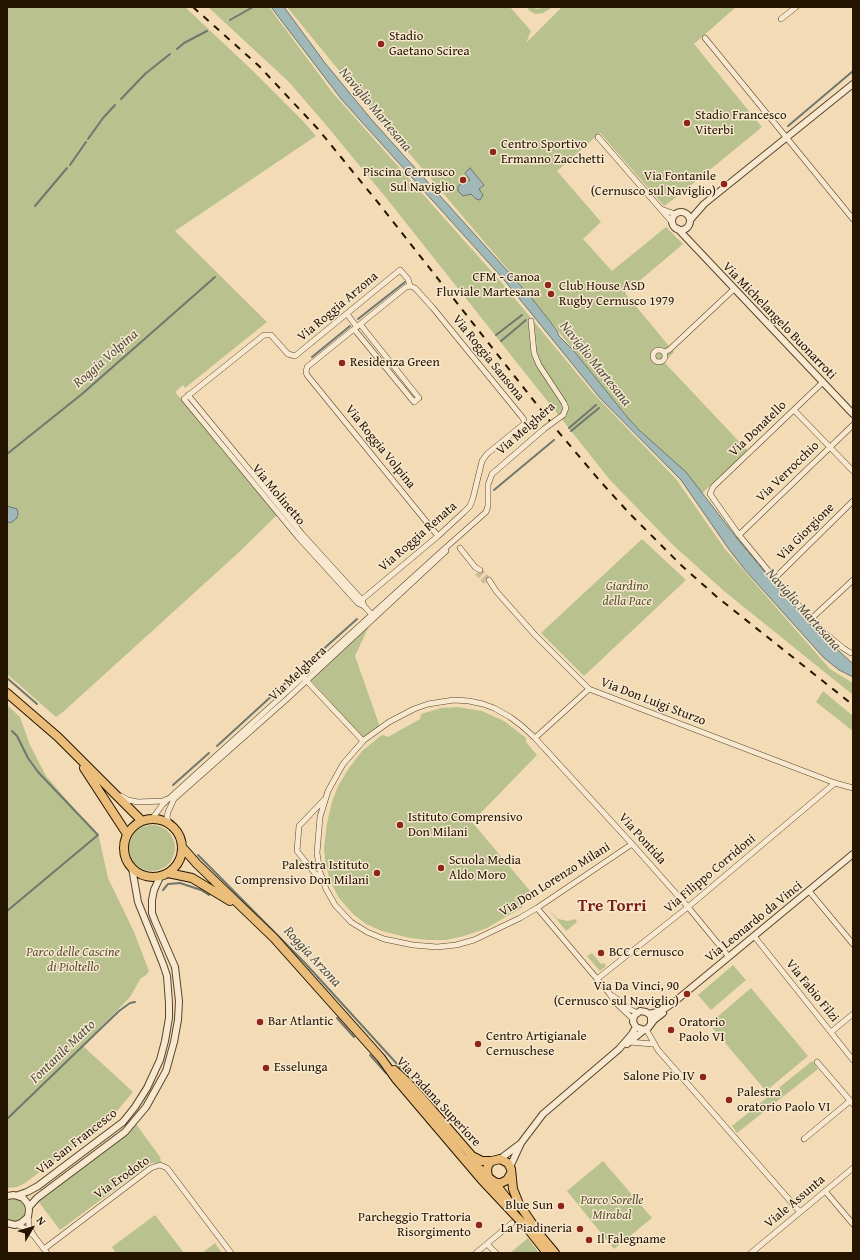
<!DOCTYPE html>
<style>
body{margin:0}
#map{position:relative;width:860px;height:1260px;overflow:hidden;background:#f3dcb5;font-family:"Gentium Book Plus",serif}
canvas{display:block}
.frame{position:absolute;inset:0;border:8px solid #251400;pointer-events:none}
.north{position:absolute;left:12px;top:1208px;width:40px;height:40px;-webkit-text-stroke:3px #f7e8cf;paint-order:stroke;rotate:52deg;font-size:11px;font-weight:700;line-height:16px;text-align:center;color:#251400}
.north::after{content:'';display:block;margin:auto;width:14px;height:18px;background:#251400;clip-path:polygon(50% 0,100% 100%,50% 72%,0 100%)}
</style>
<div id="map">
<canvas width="860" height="1260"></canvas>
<div class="frame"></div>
<div class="north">N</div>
</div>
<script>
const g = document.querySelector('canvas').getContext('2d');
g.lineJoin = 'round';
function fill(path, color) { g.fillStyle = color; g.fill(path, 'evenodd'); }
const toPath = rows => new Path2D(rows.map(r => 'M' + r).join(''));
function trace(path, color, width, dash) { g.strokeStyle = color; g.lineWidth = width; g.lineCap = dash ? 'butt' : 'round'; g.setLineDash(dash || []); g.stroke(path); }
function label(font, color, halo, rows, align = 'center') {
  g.font = font + ' "Gentium Book Plus",serif'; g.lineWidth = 3; g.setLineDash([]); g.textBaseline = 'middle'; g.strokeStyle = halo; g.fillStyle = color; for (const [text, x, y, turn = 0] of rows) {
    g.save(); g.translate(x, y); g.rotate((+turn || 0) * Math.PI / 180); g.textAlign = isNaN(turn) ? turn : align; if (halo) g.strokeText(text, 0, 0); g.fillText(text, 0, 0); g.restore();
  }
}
fill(toPath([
 [7,7,185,7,252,70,302,120,316,136,175,231,267,322,185,388,183,385,175,392,218,442,217,444,277,515,237,554,63,712,56,717,7,674],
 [208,7,269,7,332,92,501,282,594,394,676,479,725,549,830,669,853,683,853,695,724,591,672,544,610,480,387,199,326,125,289,82],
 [287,7,510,7,531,31,526,43,562,7,736,7,694,44,762,127,678,196,664,206,600,133,557,171,601,222,583,239,612,271,666,227,683,244,625,293,674,352,664,362,748,451,700,495,627,417,527,292,341,73],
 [526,7,532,7,537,9,545,7,553,7,543,13,536,14,531,12],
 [642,539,686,580,584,676,541,633],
 [370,624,355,656,380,727,364,739,310,679],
 [823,691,853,716,853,731,816,702],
 [7,705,20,717,30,745,46,776,99,837,108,878,134,932,149,971,145,976,141,978,130,997,83,1046,133,1092,116,1112,104,1124,25,1183,17,1187,7,1188],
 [458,707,482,711,504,721,526,738,526,742,537,755,472,822,531,892,520,899,523,907,485,929,464,936,446,940,428,940,410,938,382,931,366,924,353,914,339,898,331,883,326,866,324,849,327,823,332,802,338,786,349,768,362,751,378,738,382,735,388,737,420,719,421,714,441,708],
 '129 848a23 23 0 1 1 46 0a23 23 0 1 1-46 0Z',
 [549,910,558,919,568,921,575,919,577,922,566,931],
 [592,953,601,964,604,963,606,966,600,971,587,956],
 [733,965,746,980,711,1010,698,995],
 [751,988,808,1056,766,1091,709,1024],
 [812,1061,818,1069,737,1133,732,1126],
 [136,1124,160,1157,161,1162,152,1163,148,1165,60,1230,38,1201,117,1143],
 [603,1161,652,1218,614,1249,567,1191],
 [10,1199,17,1199,20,1200,24,1205,25,1213,24,1216,18,1221,11,1221,7,1219,7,1201],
 [155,1215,184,1253,116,1253,112,1247],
 [528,1238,539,1253,510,1253],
 [215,1243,222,1253,202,1253]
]), '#b9c18f');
const water = toPath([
 [271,7,284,7,325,63,371,119,530,296,549,320,557,331,559,336,574,351,628,418,639,430,686,472,736,537,779,589,812,626,853,664,853,677,839,670,824,658,745,570,728,548,681,480,600,398,505,281,342,100,271,7],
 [470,168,484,185,479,189,483,195,482,197,480,200,476,199,471,194,463,196,458,191,458,187,460,184,470,180,465,173,470,168],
 [7,506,17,509,18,514,17,518,12,522,7,523,7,506]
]);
fill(water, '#a0b9b8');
trace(water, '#6f776e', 1);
trace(toPath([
 [230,20,253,7],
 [177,49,184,43,207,31],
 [121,99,145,74,170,54],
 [788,126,853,71],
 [88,139,103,118,115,105],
 [70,165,86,142],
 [35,206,67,168],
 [358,319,405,282],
 [496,335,522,315],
 [501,341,526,320],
 [312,357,350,326],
 [569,428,596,405],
 [571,431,599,408],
 [7,454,82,394,215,277],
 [494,490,554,440],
 [7,678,37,704],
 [281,687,357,619],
 [217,746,276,692],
 [173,785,209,753],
 [198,855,305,963,408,1076],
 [163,890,168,884,180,883,201,890,209,895],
 [7,911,98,835,38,772,28,758,17,736,12,731],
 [337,1018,354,1037],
 [370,1055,386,1073],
 [7,1119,119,1011,130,1003,135,1002]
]), '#6f776e', 2);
trace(toPath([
 [480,570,489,580],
 [477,573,486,583]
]), '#d4be9a', 5, [5, 2.5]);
const minor = toPath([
 [781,19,796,7],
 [705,38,853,219],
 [598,137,672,222],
 [661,209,675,214],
 [347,314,357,327],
 [531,321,534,353,539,365,564,403,566,408,563,415],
 [354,329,414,402,419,398,360,324],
 '653 356a6 6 0 1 1 12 0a6 6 0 1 1-12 0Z',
 [664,352,669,350,734,289],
 [823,382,713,487,710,494,739,535,784,590,826,634,843,648,851,653,853,653],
 [188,395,302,534,362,600,364,606,374,617],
 [794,410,853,471],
 [739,535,853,425],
 [460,548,475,567,480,570],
 [774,579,853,501],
 [489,580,496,591,535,635,589,689,835,783,853,788],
 [358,603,438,536,464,512,470,506,473,498,482,461,487,454,524,424,524,420,522,417,433,308,415,288,410,286,406,287,307,367,306,372,307,375,438,536],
 [364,606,358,603,298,537,184,399,264,335,271,335,288,354,295,356,400,270,408,279,410,286],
 [811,619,853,580],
 [305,679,363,741],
 [535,738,589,689],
 [121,796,128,800,138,802,163,801,167,799],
 [152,819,163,804,442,551,486,512,488,506,488,485,492,474,544,429],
 [169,824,167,817,168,812,174,799,288,698,446,551],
 [632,844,537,908,520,918,474,940,456,945,437,947,413,945,384,939,367,932,351,922,335,905,326,889,320,872,317,853,320,817,328,791,343,764,364,740,389,722,414,709,428,704,454,700,469,701,483,704,494,708,510,717,522,726,535,738,632,844,688,907,729,957],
 [321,881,297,851,299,826,324,800],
 [809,891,853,944],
 [537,908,609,993,616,1003,633,1019],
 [754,936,853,1060],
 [597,979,688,907,835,783],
 [613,996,631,1010,638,1013],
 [646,1029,658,1050,800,1212],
 [831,1032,853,1014],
 [629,1042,653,1044],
 [817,1062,853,1104],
 [804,1139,850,1101],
 [825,1191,853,1224],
 [18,1225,26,1229,34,1236,29,1226,28,1217],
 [34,1236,47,1253],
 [487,1244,496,1253],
 [44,1249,151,1168,160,1165,167,1168,231,1253],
 [476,1253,512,1223],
 [751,1253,853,1168]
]);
const tertiary = toPath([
 '672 221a9 9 0 1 1 18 0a9 9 0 1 1-18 0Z',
 [690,220,704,204,853,84],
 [678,229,853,414],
 [649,1014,661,1011,673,1003,853,854],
 [651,1023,651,1016,646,1012,640,1011,634,1016,633,1022,636,1027,644,1030,648,1028,654,1020,663,1013],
 [627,1044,644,1030],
 [500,1159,520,1144],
 [510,1167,521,1143,543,1114,619,1049,632,1034,636,1027],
 [18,1195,27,1192,38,1186,123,1122,135,1107,147,1088,160,1060,165,1041,169,1018,169,1003,167,976,163,964,138,902,132,868],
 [7,1196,14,1195,23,1198,28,1204,29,1210,28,1217,21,1223,15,1225,7,1223],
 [29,1207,37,1198,125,1132,146,1107,166,1071,174,1042,178,1020,179,1001,175,967,155,921,152,913,152,900,154,890,160,877]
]);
const primary = toPath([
 [7,693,58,737,142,821],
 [84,768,127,834],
 '124 848a29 29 0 1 1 58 0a29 29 0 1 1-58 0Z',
 [182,847,197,864,274,938,381,1058,396,1079,481,1179,528,1229],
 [168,873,192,878,230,901],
 [394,1070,408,1083,428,1105,472,1156,482,1161,492,1161,500,1159,508,1163,511,1169,513,1189,519,1204,540,1235,555,1253],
 [469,1160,487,1175],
 [492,1161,488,1165,487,1170,488,1177,493,1181,497,1183,501,1183,507,1180,510,1175],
 [494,1182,511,1204],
 [525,1225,547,1253]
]);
trace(minor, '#58462d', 6);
trace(tertiary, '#58462d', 8);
trace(primary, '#251400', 10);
trace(minor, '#f7e8cf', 5);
trace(tertiary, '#f7e8cf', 6);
trace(primary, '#eabe7a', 8);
trace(toPath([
 [193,7,259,66,318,129,380,205,556,429,600,481,629,513,682,566,717,597,853,705]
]), '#251400', 2, [7, 7]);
const minorBridge = toPath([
 [544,429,563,415]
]);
trace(minorBridge, '#58462d', 6, []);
trace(minorBridge, '#f7e8cf', 5);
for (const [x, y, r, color] of [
 [381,44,4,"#8f2418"],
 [687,123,4,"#8f2418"],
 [493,152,4,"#8f2418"],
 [463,180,4,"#8f2418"],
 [724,184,4,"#8f2418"],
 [548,285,4,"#8f2418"],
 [551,294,4,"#8f2418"],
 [342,363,4,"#8f2418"],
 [400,825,4,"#8f2418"],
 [441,868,4,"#8f2418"],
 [377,873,4,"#8f2418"],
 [601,953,4,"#8f2418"],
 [687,994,4,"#8f2418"],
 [260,1022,4,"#8f2418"],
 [671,1030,4,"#8f2418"],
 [478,1044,4,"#8f2418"],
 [266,1068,4,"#8f2418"],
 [703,1077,4,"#8f2418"],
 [729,1100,4,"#8f2418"],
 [561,1206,4,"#8f2418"],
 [479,1225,4,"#8f2418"],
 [580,1229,4,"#8f2418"],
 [589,1240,4,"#8f2418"]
]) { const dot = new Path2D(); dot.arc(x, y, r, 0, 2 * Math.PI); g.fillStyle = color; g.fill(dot); trace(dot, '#f7e8cf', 1.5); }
label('13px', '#251400', '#f7e8cf', [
 ["Stadio",389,37],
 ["Gaetano Scirea",389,52],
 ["Stadio Francesco",695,116],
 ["Viterbi",695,131],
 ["Centro Sportivo",501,145],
 ["Ermanno Zacchetti",501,160],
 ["Piscina Cernusco",455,173,"right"],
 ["Sul Naviglio",455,188,"right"],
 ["Via Fontanile",716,177,"right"],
 ["(Cernusco sul Naviglio)",716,192,"right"],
 ["CFM - Canoa",540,278,"right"],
 ["Fluviale Martesana",540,293,"right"],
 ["Club House ASD",559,287],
 ["Rugby Cernusco 1979",559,302],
 ["Residenza Green",350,363],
 ["Istituto Comprensivo",408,818],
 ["Don Milani",408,833],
 ["Scuola Media",449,861],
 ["Aldo Moro",449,876],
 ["Palestra Istituto",369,866,"right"],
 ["Comprensivo Don Milani",369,881,"right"],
 ["BCC Cernusco",609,953],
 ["Via Da Vinci, 90",679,987,"right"],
 ["(Cernusco sul Naviglio)",679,1002,"right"],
 ["Bar Atlantic",268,1022],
 ["Oratorio",679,1023],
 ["Paolo VI",679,1038],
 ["Centro Artigianale",486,1037],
 ["Cernuschese",486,1052],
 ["Esselunga",274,1068],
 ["Salone Pio IV",695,1077,"right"],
 ["Palestra",737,1093],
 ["oratorio Paolo VI",737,1108],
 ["Blue Sun",553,1206,"right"],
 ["Parcheggio Trattoria",471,1218,"right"],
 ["Risorgimento",471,1233,"right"],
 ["La Piadineria",572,1229,"right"],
 ["Il Falegname",597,1240]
], 'left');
label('13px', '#251400', '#f7e8cf', [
 ["Via Roggia Arzona",338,307,-40],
 ["Via Michelangelo Buonarroti",779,321,46],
 ["Via Roggia Sansona",488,358,51],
 ["Via Melghera",526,429,-41],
 ["Via Donatello",758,429,-44],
 ["Via Roggia Volpina",380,447,51],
 ["Via Verrocchio",788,472,-44],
 ["Via Molinetto",278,495,50],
 ["Via Giorgione",806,532,-45],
 ["Via Roggia Renata",418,537,-41],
 ["Via Melghera",298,674,-43],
 ["Via Don Luigi Sturzo",653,702,21],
 ["Via Pontida",642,839,48],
 ["Via Filippo Corridoni",710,874,-40],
 ["Via Don Lorenzo Milani",555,880,-32],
 ["Via Leonardo da Vinci",754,922,-39],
 ["Via Fabio Filzi",812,991,51],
 ["Via Padana Superiore",438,1102,47],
 ["Via San Francesco",77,1142,-38],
 ["Via Erodoto",122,1178,-35],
 ["Viale Assunta",795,1202,-40]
]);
label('italic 13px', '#595132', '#f7e8cf', [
 ["Giardino",627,587],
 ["della Pace",627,602],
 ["Parco delle Cascine",73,953],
 ["di Pioltello",73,968],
 ["Parco Sorelle",612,1201],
 ["Mirabal",612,1216]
]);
label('italic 14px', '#504e40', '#f7e8cf', [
 ["Naviglio Martesana",375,110,50],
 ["Roggia Volpina",106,359,-41],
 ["Naviglio Martesana",595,364,51],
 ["Naviglio Martesana",803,610,48],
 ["Roggia Arzona",312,957,47],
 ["Fontanile Matto",63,1052,-44]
]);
label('bold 17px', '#7a1f14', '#f7e8cf', [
 ["Tre Torri",612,907]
]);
</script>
